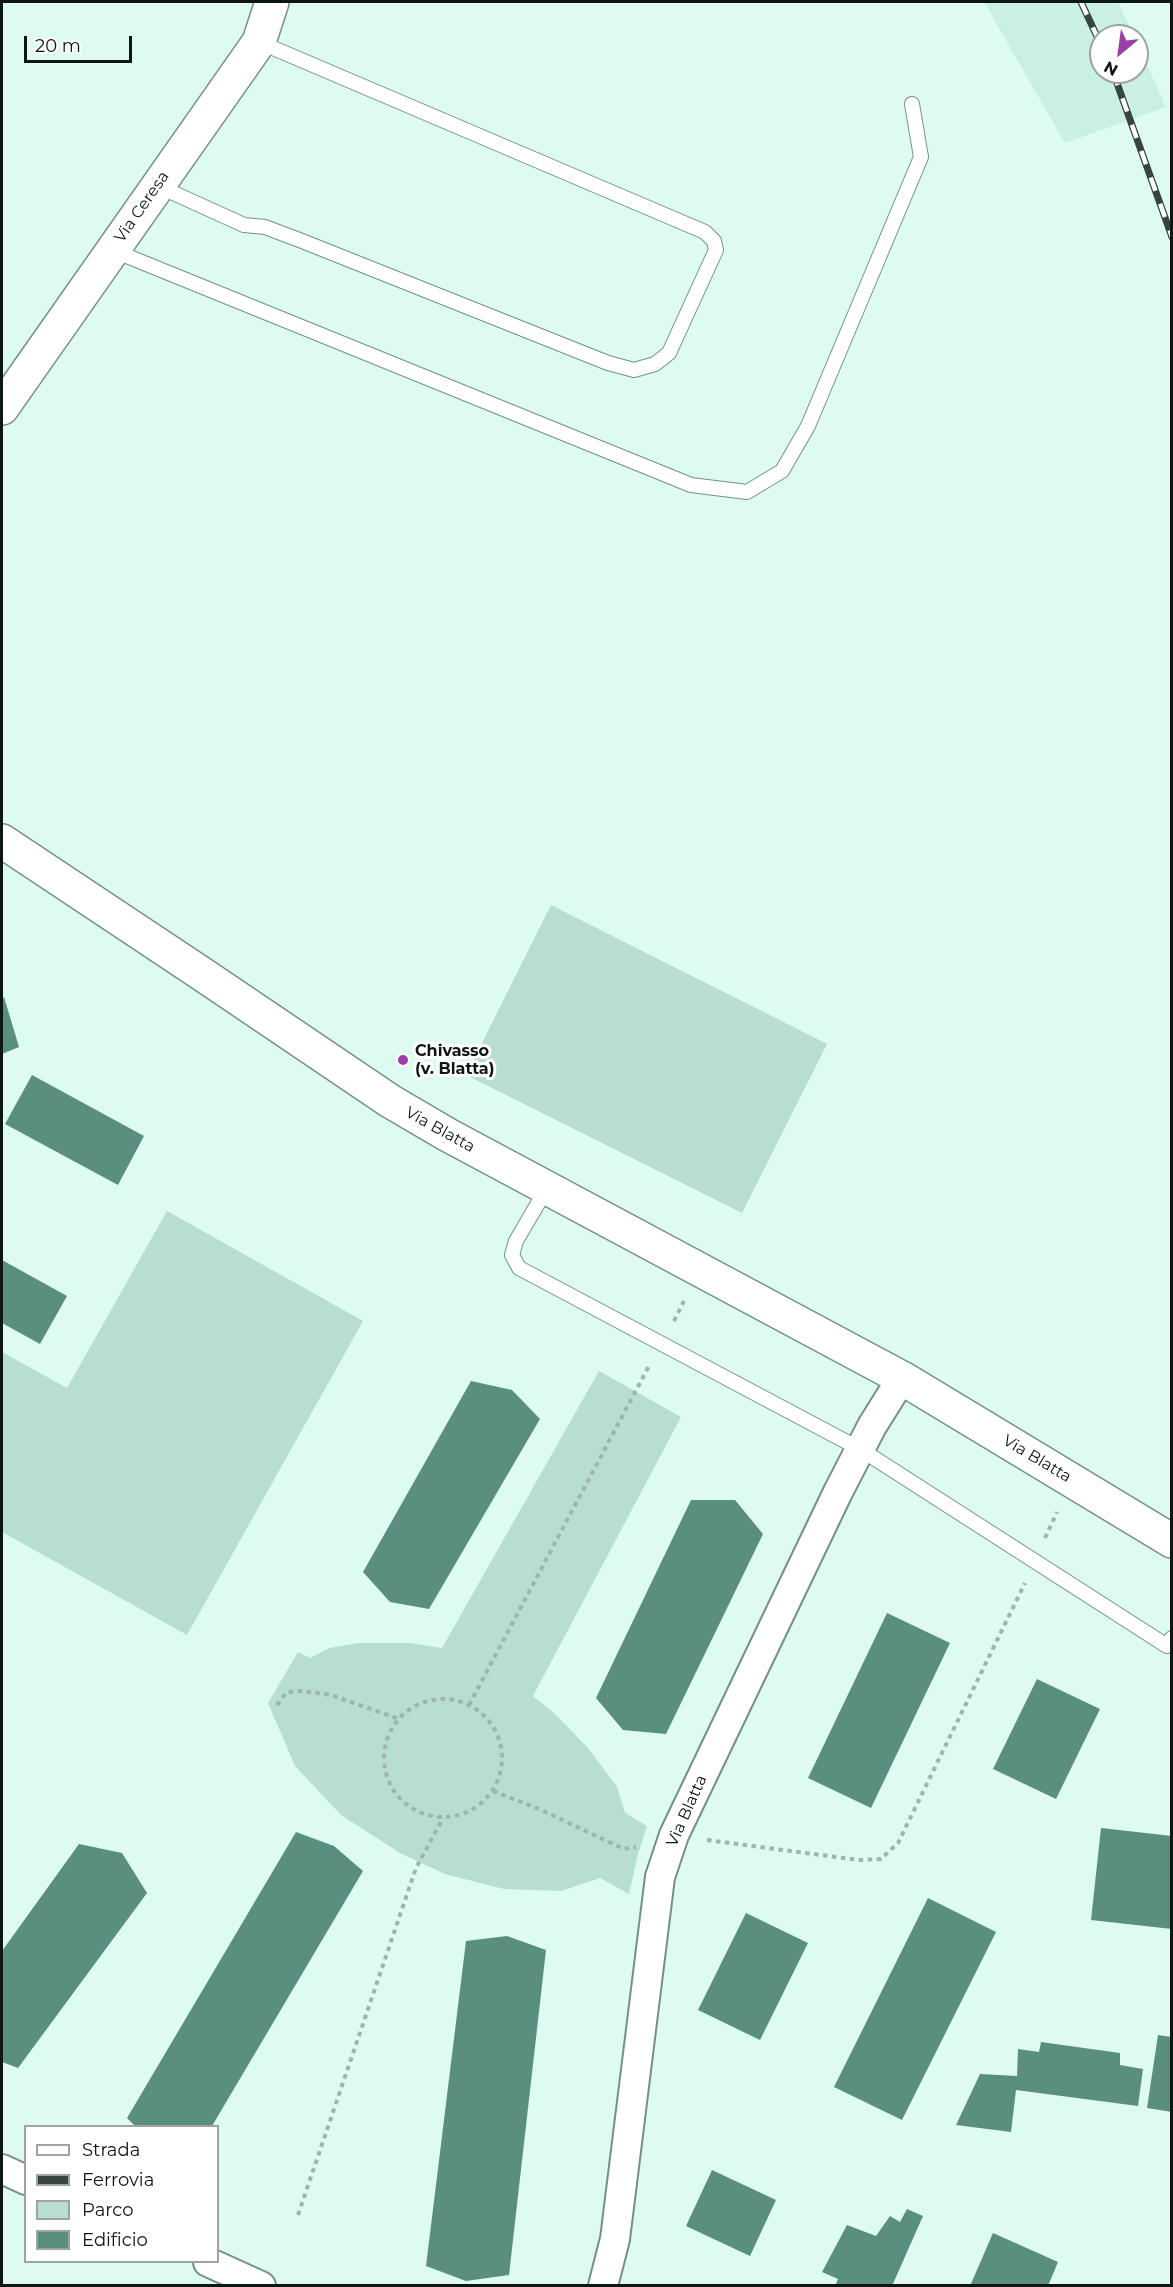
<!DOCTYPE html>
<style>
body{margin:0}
#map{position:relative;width:1173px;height:2287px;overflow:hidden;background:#ddfbf1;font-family:Montserrat,sans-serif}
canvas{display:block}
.frame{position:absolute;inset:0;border:3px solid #0c1714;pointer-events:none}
.legend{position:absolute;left:24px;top:2125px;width:195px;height:138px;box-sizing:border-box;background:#fff;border:2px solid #9ea2a1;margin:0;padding:8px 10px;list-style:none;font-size:18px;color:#0c1714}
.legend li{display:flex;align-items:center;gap:12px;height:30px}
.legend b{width:30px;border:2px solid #9ea2a1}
.north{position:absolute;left:1089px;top:24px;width:60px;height:60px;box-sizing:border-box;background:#fff;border:2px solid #9ea2a1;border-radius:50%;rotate:209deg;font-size:16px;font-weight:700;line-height:24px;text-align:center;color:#0c1714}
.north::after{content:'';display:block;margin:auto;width:21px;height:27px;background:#9b3ea7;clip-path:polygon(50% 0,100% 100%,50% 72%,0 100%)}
.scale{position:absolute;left:24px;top:36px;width:108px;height:27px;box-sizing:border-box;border:3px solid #0c1714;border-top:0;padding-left:8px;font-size:18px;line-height:21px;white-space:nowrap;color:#0c1714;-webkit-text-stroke:4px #fff;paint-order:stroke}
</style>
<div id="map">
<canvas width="1173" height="2287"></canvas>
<div class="frame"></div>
<ul class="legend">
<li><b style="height:8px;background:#fff"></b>Strada</li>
<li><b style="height:8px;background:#364541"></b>Ferrovia</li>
<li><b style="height:16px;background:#b8ded1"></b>Parco</li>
<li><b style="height:16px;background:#5a8f7f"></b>Edificio</li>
</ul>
<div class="north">N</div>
<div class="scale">20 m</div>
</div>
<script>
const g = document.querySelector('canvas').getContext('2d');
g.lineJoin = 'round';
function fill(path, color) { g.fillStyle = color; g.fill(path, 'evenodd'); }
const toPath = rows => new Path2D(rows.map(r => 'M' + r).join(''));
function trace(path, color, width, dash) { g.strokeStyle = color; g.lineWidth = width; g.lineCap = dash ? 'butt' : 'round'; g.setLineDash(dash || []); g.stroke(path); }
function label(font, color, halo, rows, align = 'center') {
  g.font = font + ' Montserrat,sans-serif'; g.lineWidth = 6; g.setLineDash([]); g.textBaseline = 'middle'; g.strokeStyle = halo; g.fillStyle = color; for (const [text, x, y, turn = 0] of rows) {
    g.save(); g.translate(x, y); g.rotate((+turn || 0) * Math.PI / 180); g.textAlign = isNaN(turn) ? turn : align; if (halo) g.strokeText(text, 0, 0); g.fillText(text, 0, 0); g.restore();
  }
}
fill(toPath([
 [984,2,1118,2,1134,36,1101,36,1101,72,1137,72,1137,43,1166,107,1065,143]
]), '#c9f0e3');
fill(toPath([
 [551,905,827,1044,742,1213,466,1075],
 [167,1211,363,1321,187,1635,2,1532,2,1352,67,1388],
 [599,1371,681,1417,533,1696,555,1714,588,1748,617,1787,625,1813,647,1826,638,1854,629,1894,600,1878,561,1891,504,1889,445,1874,400,1853,341,1815,295,1766,268,1703,298,1652,310,1658,329,1648,359,1643,410,1643,442,1648]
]), '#b8ded1');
fill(toPath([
 [4,997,19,1047,2,1054,2,999],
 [32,1075,144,1136,118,1185,5,1124],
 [2,1260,67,1296,40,1344,2,1323],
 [471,1381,512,1390,540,1419,429,1609,390,1602,363,1572],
 [691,1500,735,1500,763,1534,666,1734,623,1730,596,1698],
 [887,1613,950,1643,871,1808,808,1778],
 [1037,1679,1100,1709,1056,1799,993,1769],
 [1101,1828,1172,1836,1172,1929,1091,1920],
 [296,1832,334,1846,363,1871,212,2126,135,2126,127,2118],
 [79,1844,122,1853,147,1893,18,2068,2,2062,2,1951],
 [928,1898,996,1932,902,2120,834,2087],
 [746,1913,808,1943,760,2040,698,2010],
 [507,1936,546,1950,509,2275,466,2281,426,2266,466,1941],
 [1158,2035,1172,2037,1172,2112,1147,2108],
 [1041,2042,1120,2053,1120,2065,1143,2069,1138,2106,1016,2090,1011,2132,956,2125,980,2074,1017,2076,1018,2049,1039,2052],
 [712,2170,776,2200,750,2256,686,2226],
 [907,2209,923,2216,892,2286,835,2286,838,2279,822,2272,847,2225,876,2236,890,2216,900,2222],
 [993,2233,1058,2262,1048,2286,970,2286]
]), '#5a8f7f');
const lane = toPath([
 [158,186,244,225,265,227,302,241,608,363,634,370,655,364,669,353,716,250,714,241,705,232,259,42],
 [112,250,691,485,747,492,782,471,808,426,921,157,912,104],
 [547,1188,516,1241,512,1255,519,1268,860,1449,1167,1646,1172,1638]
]);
const street = toPath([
 [2,2169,26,2180],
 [208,2262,261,2286],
 [603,2286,615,2239,660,1877,674,1835,838,1492,872,1426,902,1378]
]);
const secondary = toPath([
 [2,408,259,42,272,2],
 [2,841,202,974,390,1101,448,1135,902,1378,1172,1541]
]);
trace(lane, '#759087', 16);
trace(street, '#759087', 32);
trace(secondary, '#759087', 36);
trace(toPath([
 [674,1321,684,1301],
 [1045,1538,1057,1512],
 '384 1758a59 59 0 1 1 118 0a59 59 0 1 1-118 0Z',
 [277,1705,287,1692,302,1691,331,1695,399,1719],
 [469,1705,650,1364],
 [493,1791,539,1809,624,1849,636,1847],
 [707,1840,859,1860,881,1859,898,1843,1025,1583],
 [298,2215,416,1868,443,1818]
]), '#9db5ad', 4, [4.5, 4.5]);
trace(lane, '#fff', 14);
trace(street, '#fff', 28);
trace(secondary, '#fff', 33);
const rail = toPath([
 [1081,2,1101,45],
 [1113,72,1172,237]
]);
trace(rail, '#364541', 7);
trace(rail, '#fff', 4.5, [14]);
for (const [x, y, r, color] of [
 [403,1060,6,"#9b3ea7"]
]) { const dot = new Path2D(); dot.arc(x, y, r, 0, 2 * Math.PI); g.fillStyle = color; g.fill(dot); trace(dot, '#fff', 2); }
label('16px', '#0c1714', '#fff', [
 ["Via Ceresa",142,207,-55],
 ["Via Blatta",440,1130,29],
 ["Via Blatta",1037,1459,31],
 ["Via Blatta",687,1811,-66]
]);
label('bold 16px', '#0c1714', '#fff', [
 ["Chivasso",415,1051],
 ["(v. Blatta)",415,1069]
], 'left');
</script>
